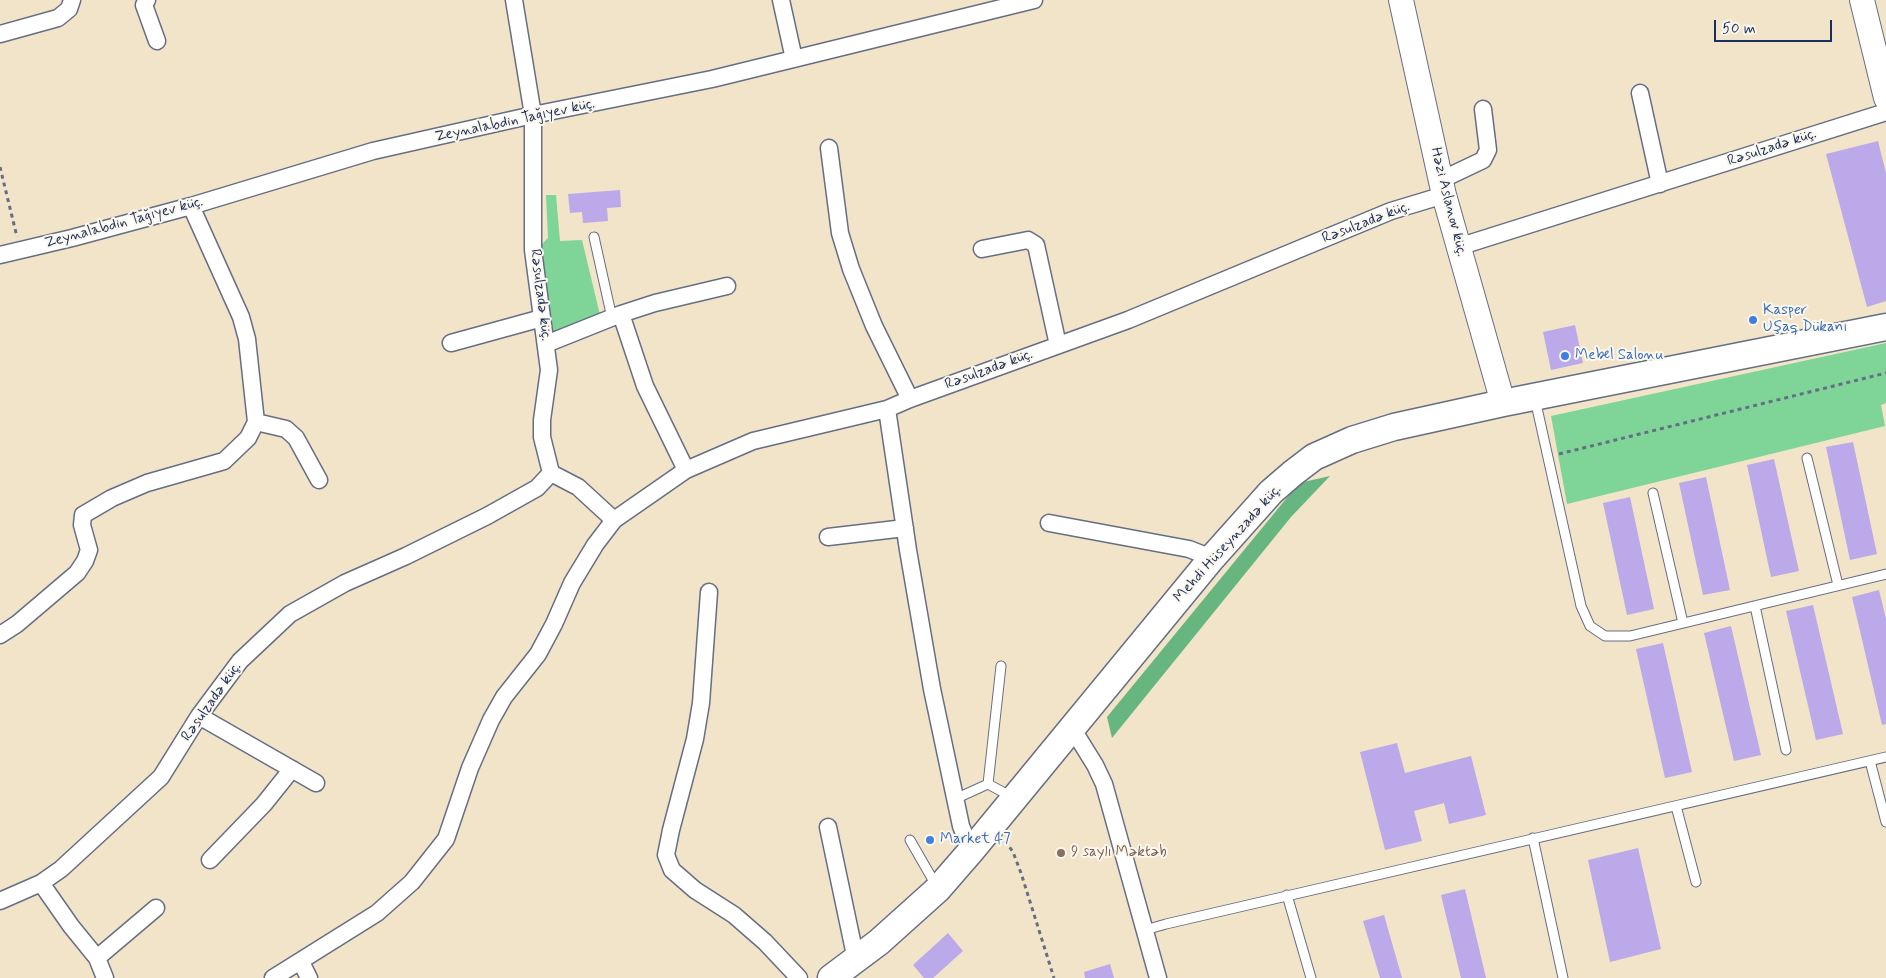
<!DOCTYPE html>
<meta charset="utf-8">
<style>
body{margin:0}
#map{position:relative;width:1886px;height:978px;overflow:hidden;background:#f2e4c8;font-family:Mynerve,sans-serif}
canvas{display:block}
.scale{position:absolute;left:1714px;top:20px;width:118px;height:22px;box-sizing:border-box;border:2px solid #1b2f5e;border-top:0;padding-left:6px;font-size:15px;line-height:18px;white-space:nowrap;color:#1b2f5e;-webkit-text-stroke:4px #fbf7ec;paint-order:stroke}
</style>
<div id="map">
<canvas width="1886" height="978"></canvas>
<div class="scale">50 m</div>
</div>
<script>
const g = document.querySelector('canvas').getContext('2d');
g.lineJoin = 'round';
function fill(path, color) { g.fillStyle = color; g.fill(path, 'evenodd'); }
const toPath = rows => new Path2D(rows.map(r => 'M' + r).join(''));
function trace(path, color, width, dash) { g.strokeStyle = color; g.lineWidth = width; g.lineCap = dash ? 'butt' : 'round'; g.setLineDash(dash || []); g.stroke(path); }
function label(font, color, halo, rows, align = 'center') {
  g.font = font + ' Mynerve,sans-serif'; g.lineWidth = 4; g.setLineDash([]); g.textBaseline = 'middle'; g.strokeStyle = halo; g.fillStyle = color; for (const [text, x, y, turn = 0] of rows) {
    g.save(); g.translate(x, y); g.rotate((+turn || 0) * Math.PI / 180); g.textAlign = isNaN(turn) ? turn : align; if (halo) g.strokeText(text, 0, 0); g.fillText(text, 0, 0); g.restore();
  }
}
fill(toPath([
 [546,195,556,195,560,241,582,240,600,315,553,333,540,246,548,238],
 [1886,343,1886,403,1881,405,1885,426,1567,504,1551,416]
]), '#7fd497');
fill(toPath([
 [1330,476,1291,517,1112,738,1107,717,1299,483]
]), '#67b680');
fill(toPath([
 [1878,141,1886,173,1886,301,1867,307,1826,154],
 [620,190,621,207,607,208,608,221,583,223,582,212,570,213,568,194],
 [1575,325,1583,363,1551,370,1543,332],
 [1853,442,1877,554,1850,560,1826,447],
 [1774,459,1799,571,1771,577,1747,465],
 [1706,477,1730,590,1703,595,1679,483],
 [1630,497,1654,609,1627,615,1603,503],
 [1879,590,1886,619,1886,724,1882,725,1852,597],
 [1813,605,1843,734,1816,740,1786,611],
 [1731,626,1761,755,1734,761,1704,633],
 [1663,643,1692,772,1665,778,1636,649],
 [1397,743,1405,773,1471,756,1486,815,1449,824,1444,803,1414,811,1422,841,1385,850,1360,752],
 [1638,848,1661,949,1610,962,1588,860],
 [1465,889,1486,978,1461,978,1441,895],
 [1384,915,1402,978,1380,978,1363,921],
 [948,933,963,951,933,978,924,978,913,965],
 [1110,964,1114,978,1085,978,1084,972]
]), '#bba9e9');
const lane = toPath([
 [594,237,612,318],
 [1535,399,1581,606,1590,626,1605,636,1630,636,1886,574],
 [1807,458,1838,585],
 [1653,493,1683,623],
 [1755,606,1786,750],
 [1870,761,1886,822],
 [988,784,1001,666],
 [955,799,988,784,1012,797],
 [1676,806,1696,882],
 [1533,838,1563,978],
 [910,840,937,887],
 [1287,895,1311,978],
 [1145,930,1166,924,1886,757]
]);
const street = toPath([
 [147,0,144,5,157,41],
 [514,0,533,115,533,250,549,370,542,420,542,437,551,473],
 [781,0,794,59],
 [0,34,58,18,69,9,72,0],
 [1640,93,1660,184],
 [829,148,840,233,851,269,874,326,910,399],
 [1441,180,1483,160,1488,150,1483,109],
 [1458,247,1886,112],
 [982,249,1028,240,1036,245,1058,345],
 [0,255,72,238,191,206,373,151,533,115,712,79,1034,0],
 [621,314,645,386,686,470],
 [451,343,542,318],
 [546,344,621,314,655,303,727,286],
 [887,409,908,550,932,689,961,826,971,851],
 [256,422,286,429,296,438,319,480],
 [1049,523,1189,549,1212,558],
 [828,537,905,528],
 [709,592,701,703,695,739,671,830,666,855,672,870,695,890,734,915,765,942,799,978],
 [0,635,17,624,77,573,85,561,89,550,82,525,83,515,112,498,147,483,224,461,248,438,256,422,247,339,241,317,191,206],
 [199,716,316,783],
 [1072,728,1095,765,1104,784,1158,978],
 [828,827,856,960],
 [210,860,264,804,292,769],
 [41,883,71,926,97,958,105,978],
 [0,901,41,883,61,869,161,777,199,716,240,661,290,614,345,583,406,556,487,516,537,488,551,473,578,487,614,520,686,470,753,441,887,409,910,399,1128,320,1391,211,1444,195],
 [97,958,156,908],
 [301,962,309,978],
 [273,978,377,913,412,882,446,839,470,768,491,720,504,697,538,654,554,624,572,583,595,545,614,520]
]);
const secondary = toPath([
 [1401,0,1444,195,1503,403],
 [1862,0,1886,98]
]);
const primary = toPath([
 [831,978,879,942,938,889,971,851,1212,558,1271,492,1293,473,1314,457,1352,440,1394,427,1503,403,1886,327]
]);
trace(lane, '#666e83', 11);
trace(street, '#666e83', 19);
trace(secondary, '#666e83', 26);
trace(primary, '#666e83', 29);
trace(toPath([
 [0,167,17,237],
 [1559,454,1886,373],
 [1005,841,1013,852,1021,873,1054,978]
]), '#666e83', 3, [4, 4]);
trace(lane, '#fff', 9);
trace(street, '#fff', 16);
trace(secondary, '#fff', 24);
trace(primary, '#fff', 26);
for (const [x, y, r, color] of [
 [1753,320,5,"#3f7fe0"],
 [1565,356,5,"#3f7fe0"],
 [930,840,5,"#3f7fe0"],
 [1061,853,5,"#8d6e63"]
]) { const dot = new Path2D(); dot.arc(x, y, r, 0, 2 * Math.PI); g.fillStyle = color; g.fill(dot); trace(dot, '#fbf7ec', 2); }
label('15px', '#1b2f5e', '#fbf7ec', [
 ["Zeynalabdin Tağıyev küç.",515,121,-12],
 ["Rəsulzadə küç.",1772,148,-18],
 ["Həzi Aslanov küç.",1448,202,76],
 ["Zeynalabdin Tağıyev küç.",124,223,-15],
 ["Rəsulzadə küç.",1366,223,-21],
 ["Rəsulzadə küç.",540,295,83],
 ["Rəsulzadə küç.",989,370,-20],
 ["Mehdi Hüseynzadə küç.",1228,544,-48],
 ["Rəsulzadə küç.",212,702,-55]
]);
label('15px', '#366cbe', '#fbf7ec', [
 ["Kasper",1763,311],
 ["Uşaq Dükanı",1763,328],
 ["Mebel Salonu",1575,356],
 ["Market 47",940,840]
], 'left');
label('15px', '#785e54', '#fbf7ec', [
 ["9 saylı Məktəb",1071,853]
], 'left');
</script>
